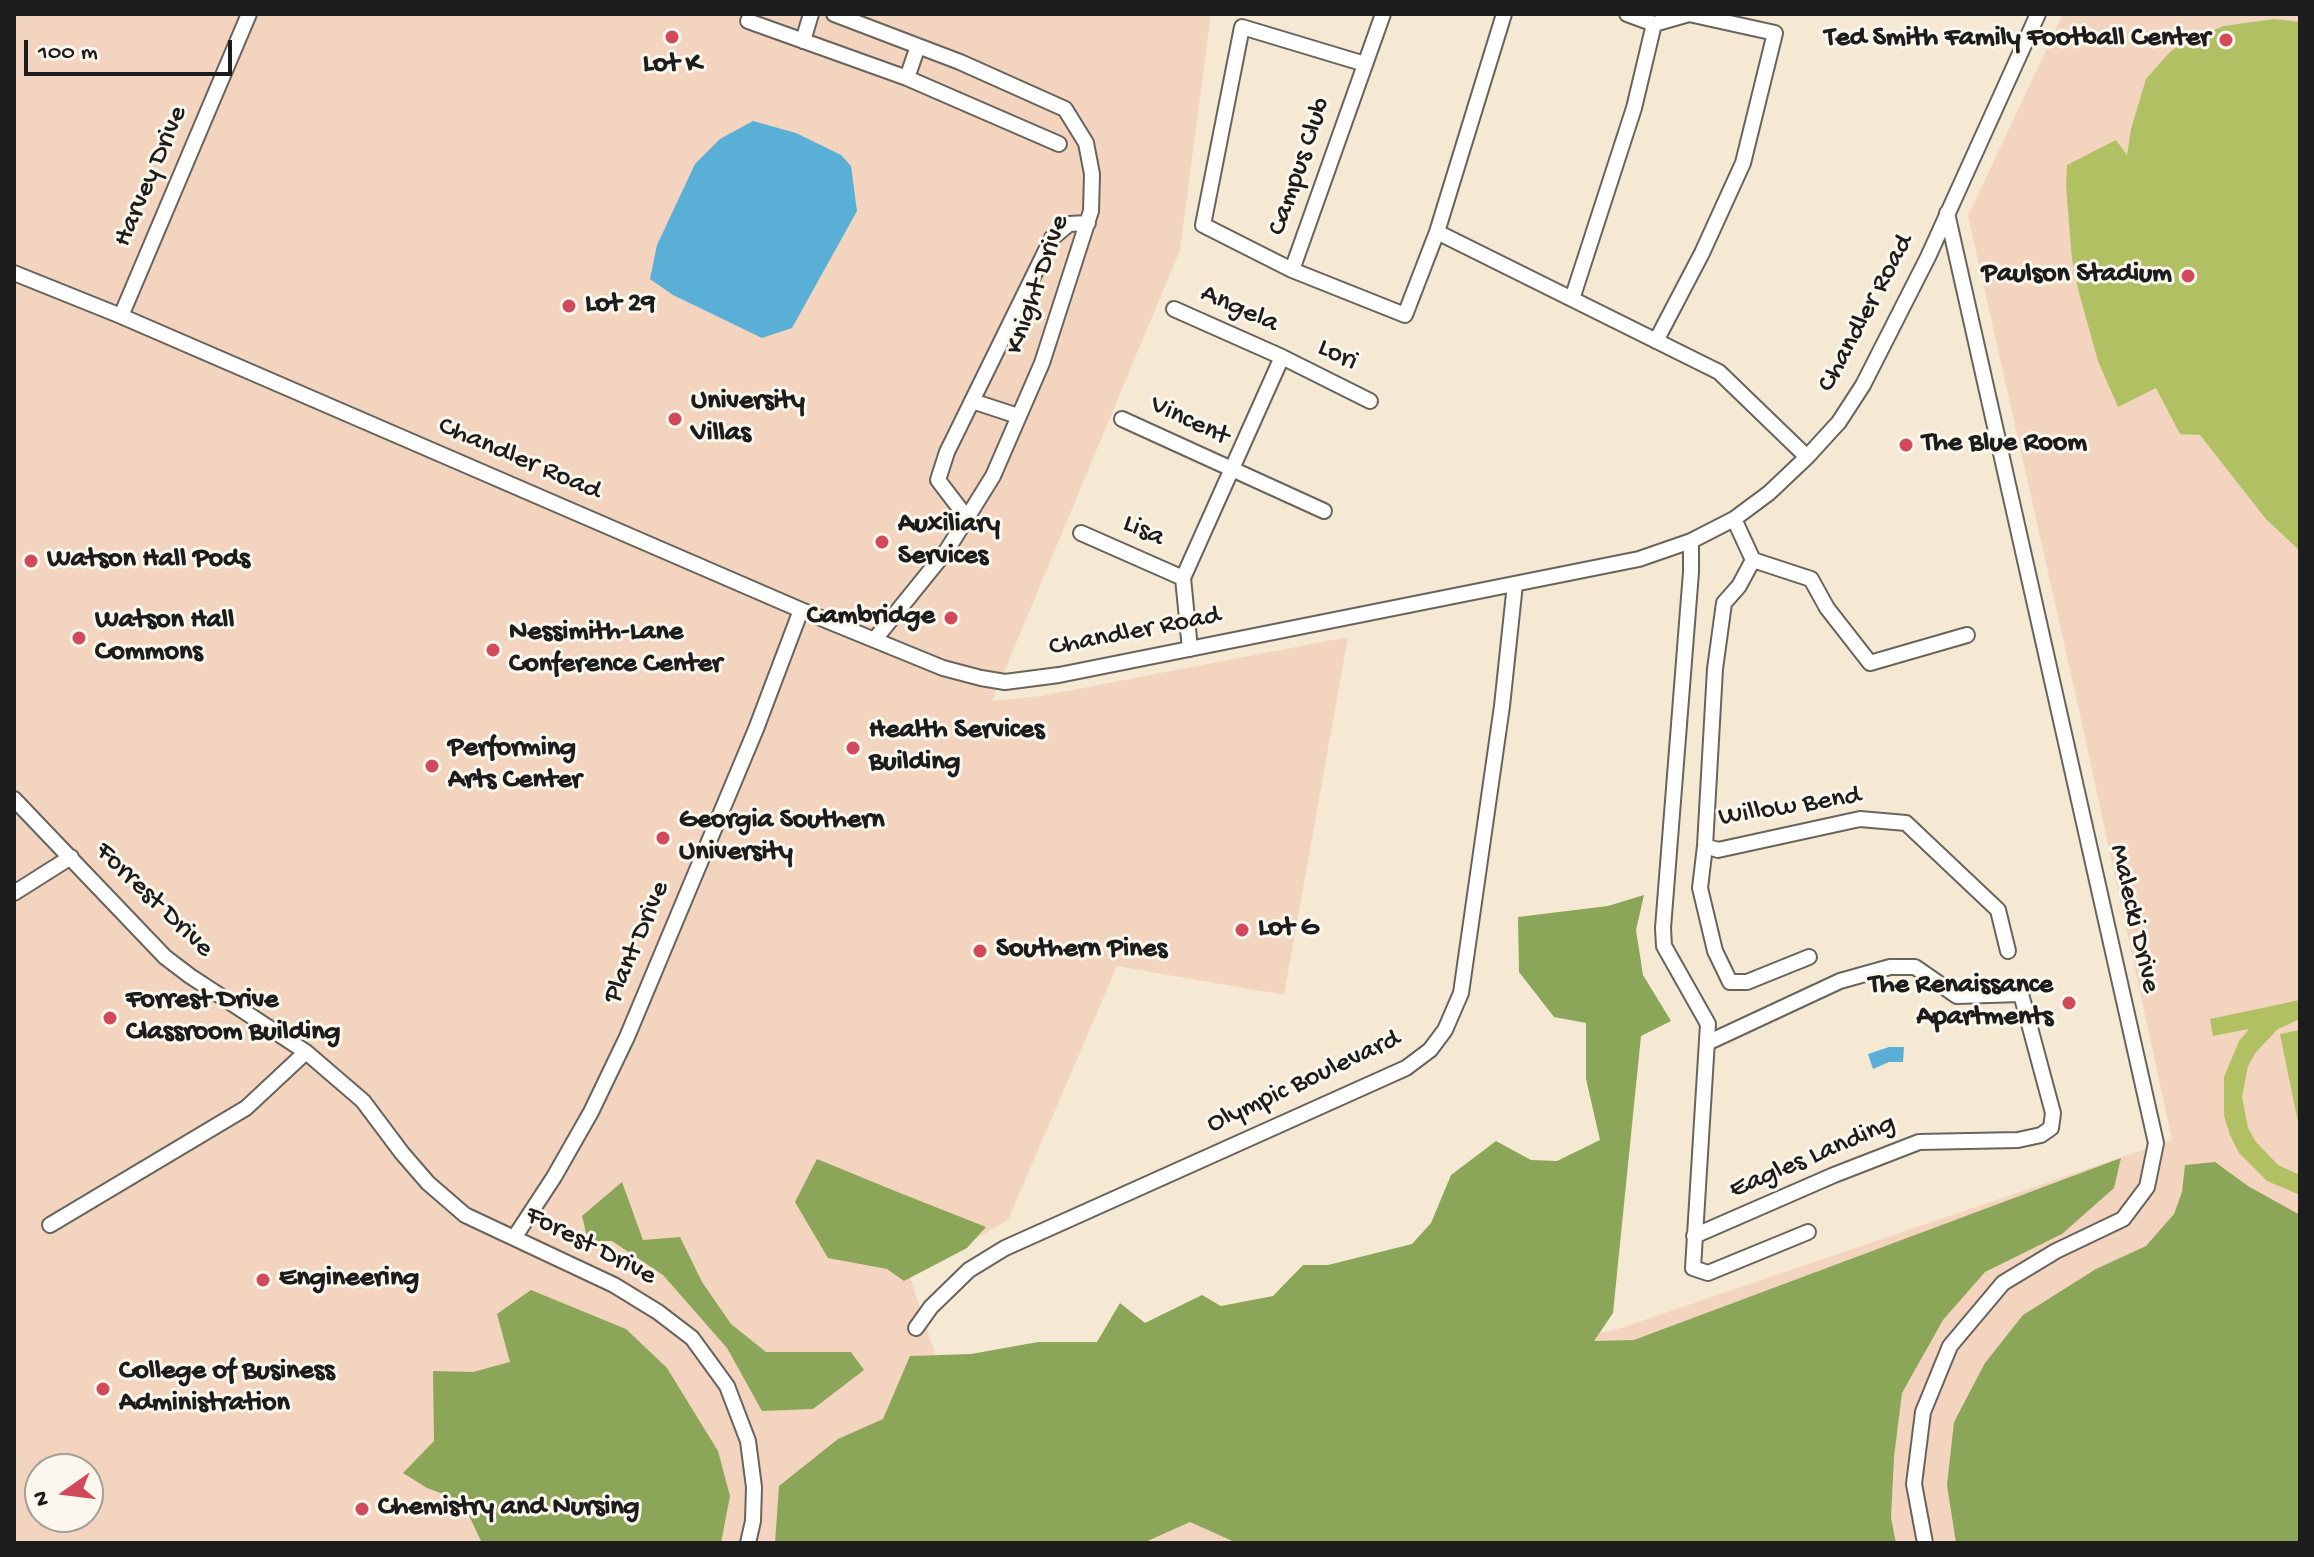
<!DOCTYPE html>
<style>
body{margin:0}
#map{position:relative;width:2314px;height:1557px;overflow:hidden;background:#f6e9d4;font-family:"Gochi Hand",sans-serif}
canvas{display:block}
.frame{position:absolute;inset:0;border:16px solid #1c1c1c;pointer-events:none}
.north{position:absolute;left:24px;top:1453px;width:80px;height:80px;box-sizing:border-box;background:#fbf7ec;border:2px solid #a29f99;border-radius:50%;rotate:256deg;font-size:22px;font-weight:700;line-height:32px;text-align:center;color:#1c1c1c}
.north::after{content:'';display:block;margin:auto;width:28px;height:36px;background:#d1495b;clip-path:polygon(50% 0,100% 100%,50% 72%,0 100%)}
.scale{position:absolute;left:24px;top:40px;width:208px;height:36px;box-sizing:border-box;border:4px solid #1c1c1c;border-top:0;padding-left:10px;font-size:24px;line-height:28px;white-space:nowrap;color:#1c1c1c;-webkit-text-stroke:6px #fbf7ec;paint-order:stroke}
</style>
<div id="map">
<canvas width="2314" height="1557"></canvas>
<div class="frame"></div>
<div class="north">N</div>
<div class="scale">100 m</div>
</div>
<script>
const g = document.querySelector('canvas').getContext('2d');
g.lineJoin = 'round';
function fill(path, color) { g.fillStyle = color; g.fill(path, 'evenodd'); }
const toPath = rows => new Path2D(rows.map(r => 'M' + r).join(''));
function trace(path, color, width, dash) { g.strokeStyle = color; g.lineWidth = width; g.lineCap = dash ? 'butt' : 'round'; g.setLineDash(dash || []); g.stroke(path); }
function label(font, color, halo, rows, align = 'center') {
  g.font = font + ' "Gochi Hand",sans-serif'; g.lineWidth = 6; g.setLineDash([]); g.textBaseline = 'middle'; g.strokeStyle = halo; g.fillStyle = color; for (const [text, x, y, turn = 0] of rows) {
    g.save(); g.translate(x, y); g.rotate((+turn || 0) * Math.PI / 180); g.textAlign = isNaN(turn) ? turn : align; if (halo) g.strokeText(text, 0, 0); g.fillText(text, 0, 0); g.restore();
  }
}
fill(toPath([
 [14,14,1211,14,1180,250,992,701,1041,696,1348,637,1284,995,1117,966,1008,1220,910,1277,972,1466,1618,1329,2172,1140,2079,710,1968,216,2063,14,2300,14,2300,1543,14,1543],
 [40,1469,88,1469,88,1517,40,1517]
]), '#f3d4bf');
fill(toPath([
 [2274,19,2300,22,2300,551,2266,519,2200,435,2180,434,2156,388,2118,407,2098,361,2079,293,2072,259,2066,186,2067,165,2116,140,2127,155,2131,129,2146,79,2170,52,2185,41,2224,26],
 [2300,1000,2300,1019,2278,1029,2256,1052,2248,1066,2242,1097,2248,1128,2256,1142,2278,1165,2300,1175,2300,1195,2267,1181,2239,1153,2230,1135,2224,1116,2224,1077,2239,1041,2249,1029,2213,1036,2210,1019],
 [2300,1030,2300,1132,2280,1034]
]), '#b0c063');
fill(toPath([
 [1644,895,1636,930,1643,975,1671,1021,1641,1036,1613,1313,1594,1341,1634,1340,2121,1158,2114,1188,2062,1234,1985,1272,1943,1320,1902,1393,1894,1457,1891,1518,1896,1543,1237,1543,1190,1522,1143,1543,775,1543,779,1486,838,1439,883,1419,910,1356,971,1354,1038,1342,1097,1342,1120,1303,1145,1323,1202,1295,1221,1306,1273,1296,1303,1265,1328,1265,1412,1244,1431,1223,1451,1175,1496,1141,1531,1160,1557,1161,1600,1140,1586,1079,1586,1023,1554,1017,1519,972,1518,917,1608,906],
 [817,1159,900,1193,986,1227,967,1248,904,1281,887,1269,828,1258,795,1202],
 [2215,1162,2248,1186,2300,1215,2300,1543,1956,1543,1947,1485,1954,1422,1985,1363,2023,1315,2096,1269,2146,1246,2174,1214,2182,1192,2185,1165],
 [622,1182,643,1240,680,1237,702,1282,731,1324,766,1352,851,1352,864,1370,813,1409,762,1411,727,1348,663,1275,612,1241,588,1241,582,1216],
 [531,1290,626,1329,667,1368,718,1451,730,1496,721,1543,482,1543,462,1501,427,1488,403,1473,434,1441,433,1371,473,1372,510,1362,497,1314]
]), '#8ca659');
fill(toPath([
 [753,121,796,133,841,155,851,166,857,211,792,328,762,338,673,295,650,279,657,245,695,164,720,139],
 [1889,1047,1904,1047,1903,1062,1889,1062,1873,1069,1868,1054]
]), '#5aafd6');
const minor = toPath([
 [834,14,960,62,1065,109,1086,143,1092,174,1091,211,1042,363,993,476,947,550,875,639],
 [1383,14,1292,270,1405,315,1437,232,1719,372,1807,457],
 [1627,14,1654,24,1689,14,1775,33,1743,163,1702,253,1656,341],
 [748,21,907,78,1059,144],
 [803,41,811,14],
 [907,78,918,46],
 [1437,232,1504,14],
 [1292,270,1203,225,1242,27,1365,64],
 [14,273,121,316,801,610,943,668,981,678,1005,682,1059,675,1639,559,1691,541,1734,519,1769,493,1807,457,1839,422,1863,385,1928,257,2038,14],
 [1572,299,1634,108,1654,24],
 [1174,309,1282,357,1370,401],
 [121,316,249,14],
 [972,401,1018,416],
 [1122,419,1324,511],
 [967,518,938,480,947,452,1052,238,1069,224,1088,223],
 [1734,519,1753,560,1739,586,1724,603,1715,669,1705,846,1700,888,1715,951,1730,982,1747,982,1809,957],
 [1081,533,1183,578],
 [1691,541,1691,572,1663,928,1664,946,1708,1024,1693,1268,1708,1273,1808,1232],
 [1753,560,1811,579,1827,608,1870,663,1967,635],
 [1190,649,1183,578,1282,357],
 [14,799,165,957,190,976,306,1052,363,1101,402,1153,428,1183,465,1215,614,1285,658,1312,692,1338,727,1386,748,1441,754,1487,753,1521,748,1543],
 [1705,846,1718,850,1860,819,1906,823,1998,910,2008,951],
 [14,893,71,857],
 [50,1225,246,1108,306,1052],
 [1694,1236,1834,1175,1919,1142,2018,1140,2041,1135,2051,1128,2053,1113,2021,994,1957,996,1915,967,1890,967,1840,981,1707,1043],
 [514,1238,554,1177,591,1112,627,1037,756,729,801,610],
 [916,1328,931,1307,969,1270,1005,1248,1406,1068,1430,1050,1445,1030,1461,993,1502,706,1515,584],
 [1925,1543,1914,1484,1923,1412,1950,1346,2003,1283,2056,1251,2123,1219,2147,1187,2156,1143,1947,213]
]);
trace(minor, '#68645c', 18);
trace(minor, '#fff', 14);
for (const [x, y, r, color] of [
 [672,37,8,"#d1495b"],
 [2226,40,8,"#d1495b"],
 [2188,276,8,"#d1495b"],
 [569,306,8,"#d1495b"],
 [675,419,8,"#d1495b"],
 [1906,445,8,"#d1495b"],
 [882,542,8,"#d1495b"],
 [31,561,8,"#d1495b"],
 [951,618,8,"#d1495b"],
 [79,638,8,"#d1495b"],
 [493,650,8,"#d1495b"],
 [853,748,8,"#d1495b"],
 [432,766,8,"#d1495b"],
 [663,838,8,"#d1495b"],
 [1242,930,8,"#d1495b"],
 [980,951,8,"#d1495b"],
 [2069,1003,8,"#d1495b"],
 [110,1018,8,"#d1495b"],
 [263,1280,8,"#d1495b"],
 [103,1389,8,"#d1495b"],
 [362,1509,8,"#d1495b"]
]) { const dot = new Path2D(); dot.arc(x, y, r, 0, 2 * Math.PI); g.fillStyle = color; g.fill(dot); trace(dot, '#fbf7ec', 3); }
label('bold 28px', '#1c1c1c', '#fbf7ec', [
 ["Ted Smith Family Football Center",2210,40,"right"],
 ["Lot K",672,66,"center"],
 ["Paulson Stadium",2172,276,"right"],
 ["Lot 29",585,306],
 ["University",691,403],
 ["Villas",691,435],
 ["The Blue Room",1922,445],
 ["Auxiliary",898,526],
 ["Services",898,558],
 ["Watson Hall Pods",47,561],
 ["Cambridge",935,618,"right"],
 ["Watson Hall",95,622],
 ["Commons",95,654],
 ["Nessimith-Lane",509,634],
 ["Conference Center",509,666],
 ["Health Services",869,732],
 ["Building",869,764],
 ["Performing",448,750],
 ["Arts Center",448,782],
 ["Georgia Southern",679,822],
 ["University",679,854],
 ["Lot G",1258,930],
 ["Southern Pines",996,951],
 ["The Renaissance",2053,987,"right"],
 ["Apartments",2053,1019,"right"],
 ["Forrest Drive",126,1002],
 ["Classroom Building",126,1034],
 ["Engineering",279,1280],
 ["College of Business",119,1373],
 ["Administration",119,1405],
 ["Chemistry and Nursing",378,1509]
], 'left');
label('28px', '#1c1c1c', '#fbf7ec', [
 ["Campus Club",1301,167,-71],
 ["Harvey Drive",152,177,-67],
 ["Knight Drive",1039,285,-71],
 ["Angela",1239,310,24],
 ["Chandler Road",1867,314,-62],
 ["Lori",1337,356,26],
 ["Vincent",1189,422,25],
 ["Chandler Road",519,460,23],
 ["Lisa",1143,532,24],
 ["Chandler Road",1135,633,-11],
 ["Willow Bend",1790,808,-9],
 ["Forrest Drive",153,901,44],
 ["Malecki Drive",2133,919,77],
 ["Plant Drive",638,943,-67],
 ["Olympic Boulevard",1304,1083,-25],
 ["Eagles Landing",1813,1158,-23],
 ["Forest Drive",590,1247,27]
]);
</script>
